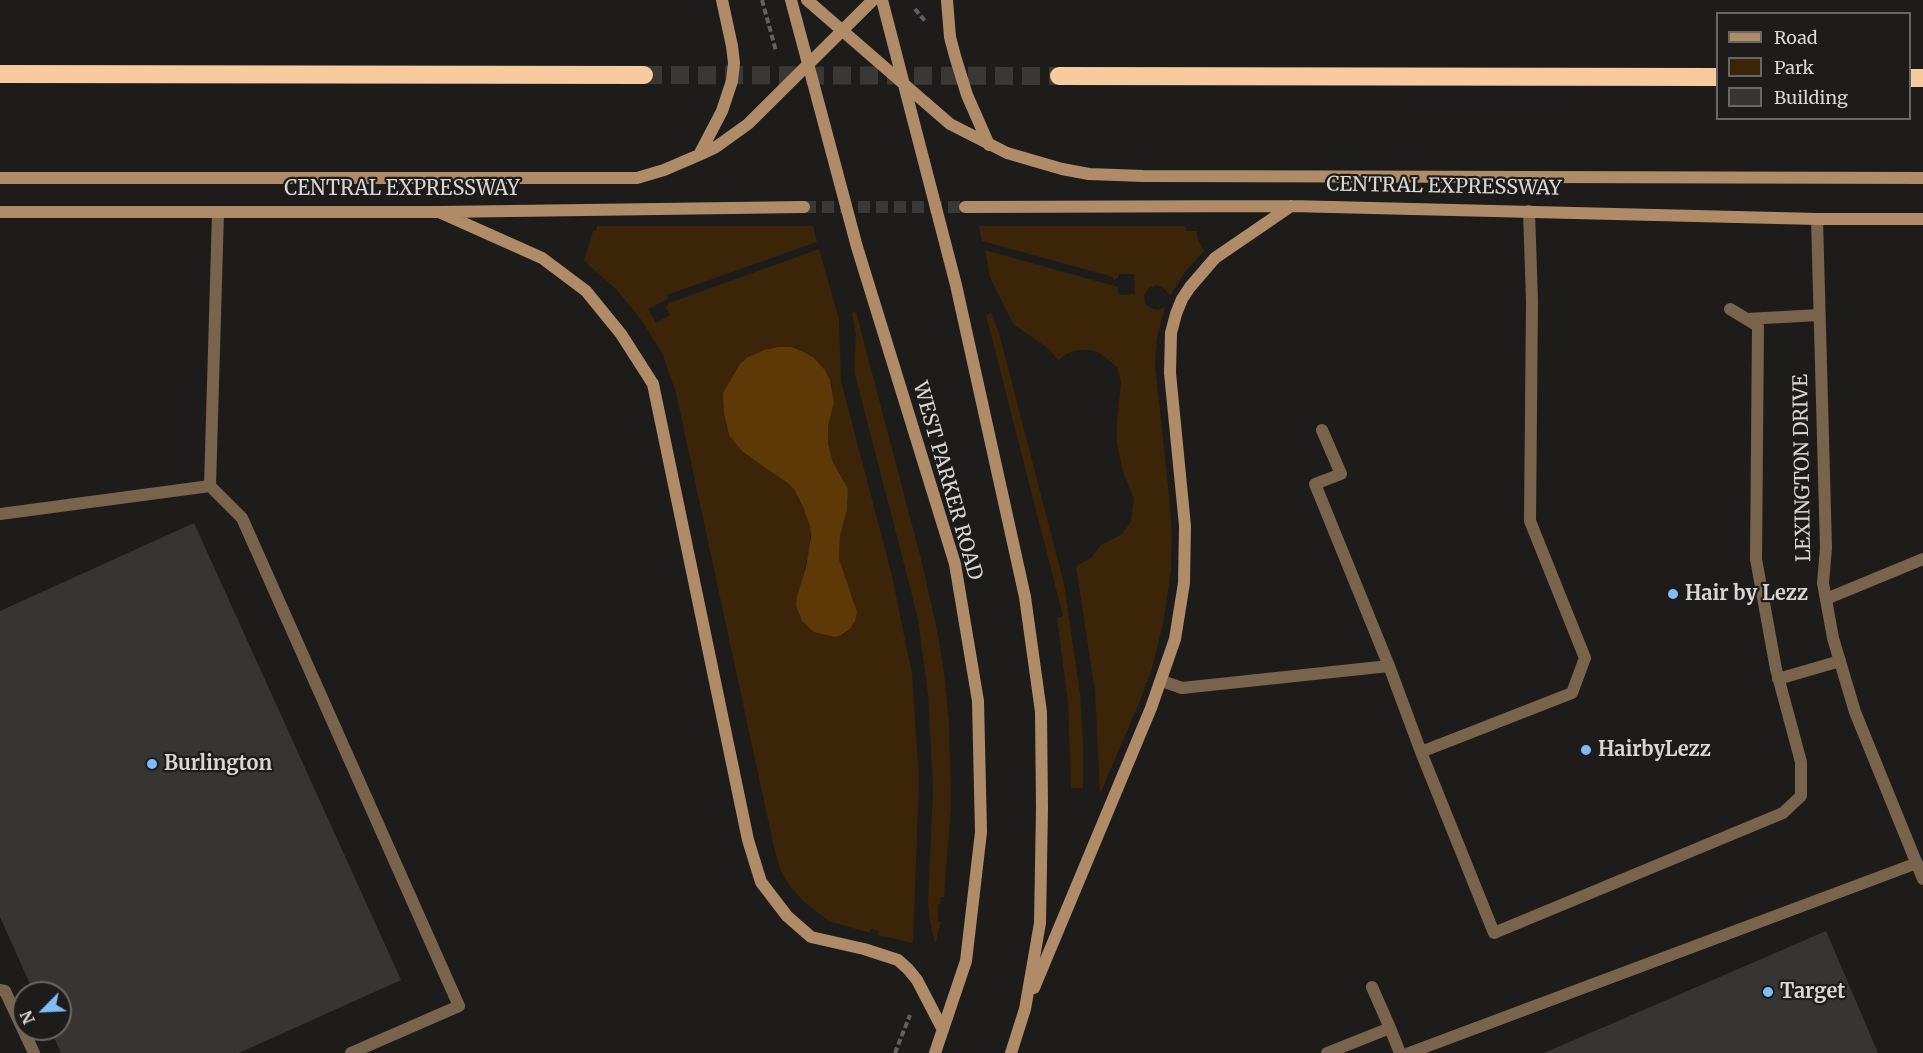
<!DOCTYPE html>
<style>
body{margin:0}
#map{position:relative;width:1923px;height:1053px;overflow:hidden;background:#1e1c1a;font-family:Merriweather,serif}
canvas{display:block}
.legend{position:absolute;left:1716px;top:12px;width:195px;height:108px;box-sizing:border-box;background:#1e1c1a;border:2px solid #696765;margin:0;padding:8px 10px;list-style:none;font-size:18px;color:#d9d7d6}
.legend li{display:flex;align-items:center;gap:12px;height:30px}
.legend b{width:30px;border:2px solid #696765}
.north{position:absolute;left:12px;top:981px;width:60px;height:60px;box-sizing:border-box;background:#1e1c1a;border:2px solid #696765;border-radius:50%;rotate:246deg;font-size:16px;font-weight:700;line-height:24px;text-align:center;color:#d9d7d6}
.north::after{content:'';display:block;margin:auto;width:21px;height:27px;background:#7ebdf9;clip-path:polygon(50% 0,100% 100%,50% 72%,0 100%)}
</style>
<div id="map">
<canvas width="1923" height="1053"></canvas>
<ul class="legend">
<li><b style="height:8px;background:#af8c67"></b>Road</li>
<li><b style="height:16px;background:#3b2407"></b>Park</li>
<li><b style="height:16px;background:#373533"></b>Building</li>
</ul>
<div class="north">N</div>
</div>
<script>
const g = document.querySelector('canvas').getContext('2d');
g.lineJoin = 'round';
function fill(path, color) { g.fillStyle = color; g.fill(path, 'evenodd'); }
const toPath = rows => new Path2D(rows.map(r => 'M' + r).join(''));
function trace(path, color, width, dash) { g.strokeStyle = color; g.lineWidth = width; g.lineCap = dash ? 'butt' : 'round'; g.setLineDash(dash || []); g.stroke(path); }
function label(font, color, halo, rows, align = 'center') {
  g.font = font + ' Merriweather,serif'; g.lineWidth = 4.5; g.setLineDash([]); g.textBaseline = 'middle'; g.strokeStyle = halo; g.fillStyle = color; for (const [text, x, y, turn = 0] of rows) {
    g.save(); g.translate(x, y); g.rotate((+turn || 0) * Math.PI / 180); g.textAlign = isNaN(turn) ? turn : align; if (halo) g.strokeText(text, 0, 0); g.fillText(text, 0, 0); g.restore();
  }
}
fill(toPath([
 [597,226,813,226,817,242,667,295,668,299,648,309,656,323,670,315,666,307,669,303,819,249,839,319,841,381,892,576,912,674,919,779,913,943,878,935,879,931,871,929,870,933,829,921,803,901,789,885,781,871,775,852,676,393,663,355,642,321,617,290,584,261,593,231,596,231],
 [771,348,798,349,804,352,818,362,825,370,832,385,833,407,828,427,828,443,833,462,848,489,847,510,840,536,839,559,845,580,855,603,853,625,846,633,802,621,796,606,810,547,810,526,807,517,794,489,778,475,743,452,729,435,726,425,724,414,748,357],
 [979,226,1186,226,1186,231,1197,231,1198,239,1204,251,1185,272,1170,296,1165,289,1157,285,1149,288,1144,295,1145,303,1150,308,1158,310,1165,307,1157,338,1155,364,1169,495,1172,536,1171,570,1164,619,1152,669,1140,701,1100,794,1095,692,1076,566,1091,558,1101,545,1121,535,1131,522,1134,499,1123,472,1117,443,1117,422,1121,382,1117,367,1100,353,1090,350,1079,350,1068,353,1058,360,1049,349,1013,324,990,277,985,250,1118,287,1119,295,1135,294,1134,274,1119,274,1118,278,1113,280,1113,277,982,241],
 [856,312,922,563,939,640,945,681,949,723,951,806,944,897,941,897,940,905,938,904,938,921,941,922,935,944,930,922,928,903,933,789,928,694,918,620,909,583,854,371,856,334,852,313],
 [991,313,999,333,1064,584,1080,694,1083,741,1083,788,1071,788,1068,703,1057,618,1063,616,986,315]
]), '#3b2407');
fill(toPath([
 [792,347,804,352,814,358,825,370,830,380,834,402,828,427,828,443,833,462,848,489,847,510,840,536,839,559,857,612,855,621,850,629,841,635,835,637,814,632,802,621,796,606,797,596,806,567,811,537,810,526,803,507,794,489,786,482,743,452,736,444,729,435,724,414,723,393,740,364,748,357,764,350,778,347]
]), '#5d3907');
fill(toPath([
 [194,523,401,980,239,1053,61,1053,50,1029,60,1029,60,993,34,993,0,917,0,611],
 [1826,931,1878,1053,1544,1053]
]), '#373533');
trace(toPath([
 [804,207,965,207]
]), '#3a3836', 12, [12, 6]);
trace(toPath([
 [644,75,1059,76]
]), '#3a3836', 18, [18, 9]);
trace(toPath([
 [762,0,776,51],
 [915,9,925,21],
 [895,1053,910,1015]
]), '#636160', 4, [6, 3]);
trace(toPath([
 [1747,319,1819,315],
 [1322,430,1341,474,1315,484,1389,666,1421,752,1494,933,1783,813,1801,796,1801,762,1776,669,1756,559,1758,326,1730,309],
 [210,486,218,213],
 [0,514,210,486,242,518,459,1006,351,1053],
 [1826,599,1923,559],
 [1778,679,1840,661],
 [1162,681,1182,688,1389,666],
 [1421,752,1572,693,1585,658,1530,521,1532,301,1529,211],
 [1372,987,1390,1028],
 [0,990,5,991,34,1053],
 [1327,1053,1390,1028,1400,1053],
 [1409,1053,1917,863]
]), '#79634d', 12);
trace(toPath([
 [1817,219,1826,548,1823,583,1833,638,1855,712,1923,879]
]), '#79634d', 12);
trace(toPath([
 [791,0,857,247,955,564,978,701,981,832,966,961,935,1053],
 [807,0,950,124,1007,153,1062,169,1089,174,1143,176,1923,178],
 [882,0,956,285,1025,597,1041,712,1042,807,1040,923,1025,1009,1011,1053],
 [947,0,950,37,955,56,967,95,989,145],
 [699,155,722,111,732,81,734,63,732,46,722,0],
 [0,178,637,178,664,170,699,155,716,147,748,124,873,0],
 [965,207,1291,206,1817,219,1923,219],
 [0,212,439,212,804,207],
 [439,212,542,258,586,291,621,334,653,384,748,840,761,882,787,916,811,937,864,949,898,960,908,969,917,980,943,1030],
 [1034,988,1151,708,1175,639,1184,583,1185,526,1170,373,1171,333,1176,314,1182,299,1190,287,1215,258,1291,206]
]), '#af8c67', 12);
trace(toPath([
 [0,74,644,75],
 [1059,76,1718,77],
 [1910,78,1923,78]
]), '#f7cb9d', 18);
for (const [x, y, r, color] of [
 [1673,594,6,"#7ebdf9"],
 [1586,750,6,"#7ebdf9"],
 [152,764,6,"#7ebdf9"],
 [1768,992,6,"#7ebdf9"]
]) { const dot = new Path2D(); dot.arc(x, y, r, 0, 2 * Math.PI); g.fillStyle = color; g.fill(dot); trace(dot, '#1e1c1a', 2); }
label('20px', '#d9d7d6', '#1e1c1a', [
 ["CENTRAL EXPRESSWAY",1444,187,1],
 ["CENTRAL EXPRESSWAY",402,189],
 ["LEXINGTON DRIVE",1803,468,-91],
 ["WEST PARKER ROAD",947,481,74]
]);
label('bold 20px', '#d9d7d6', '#1e1c1a', [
 ["Hair by Lezz",1685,594],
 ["HairbyLezz",1598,750],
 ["Burlington",164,764],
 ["Target",1780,992]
], 'left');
</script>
